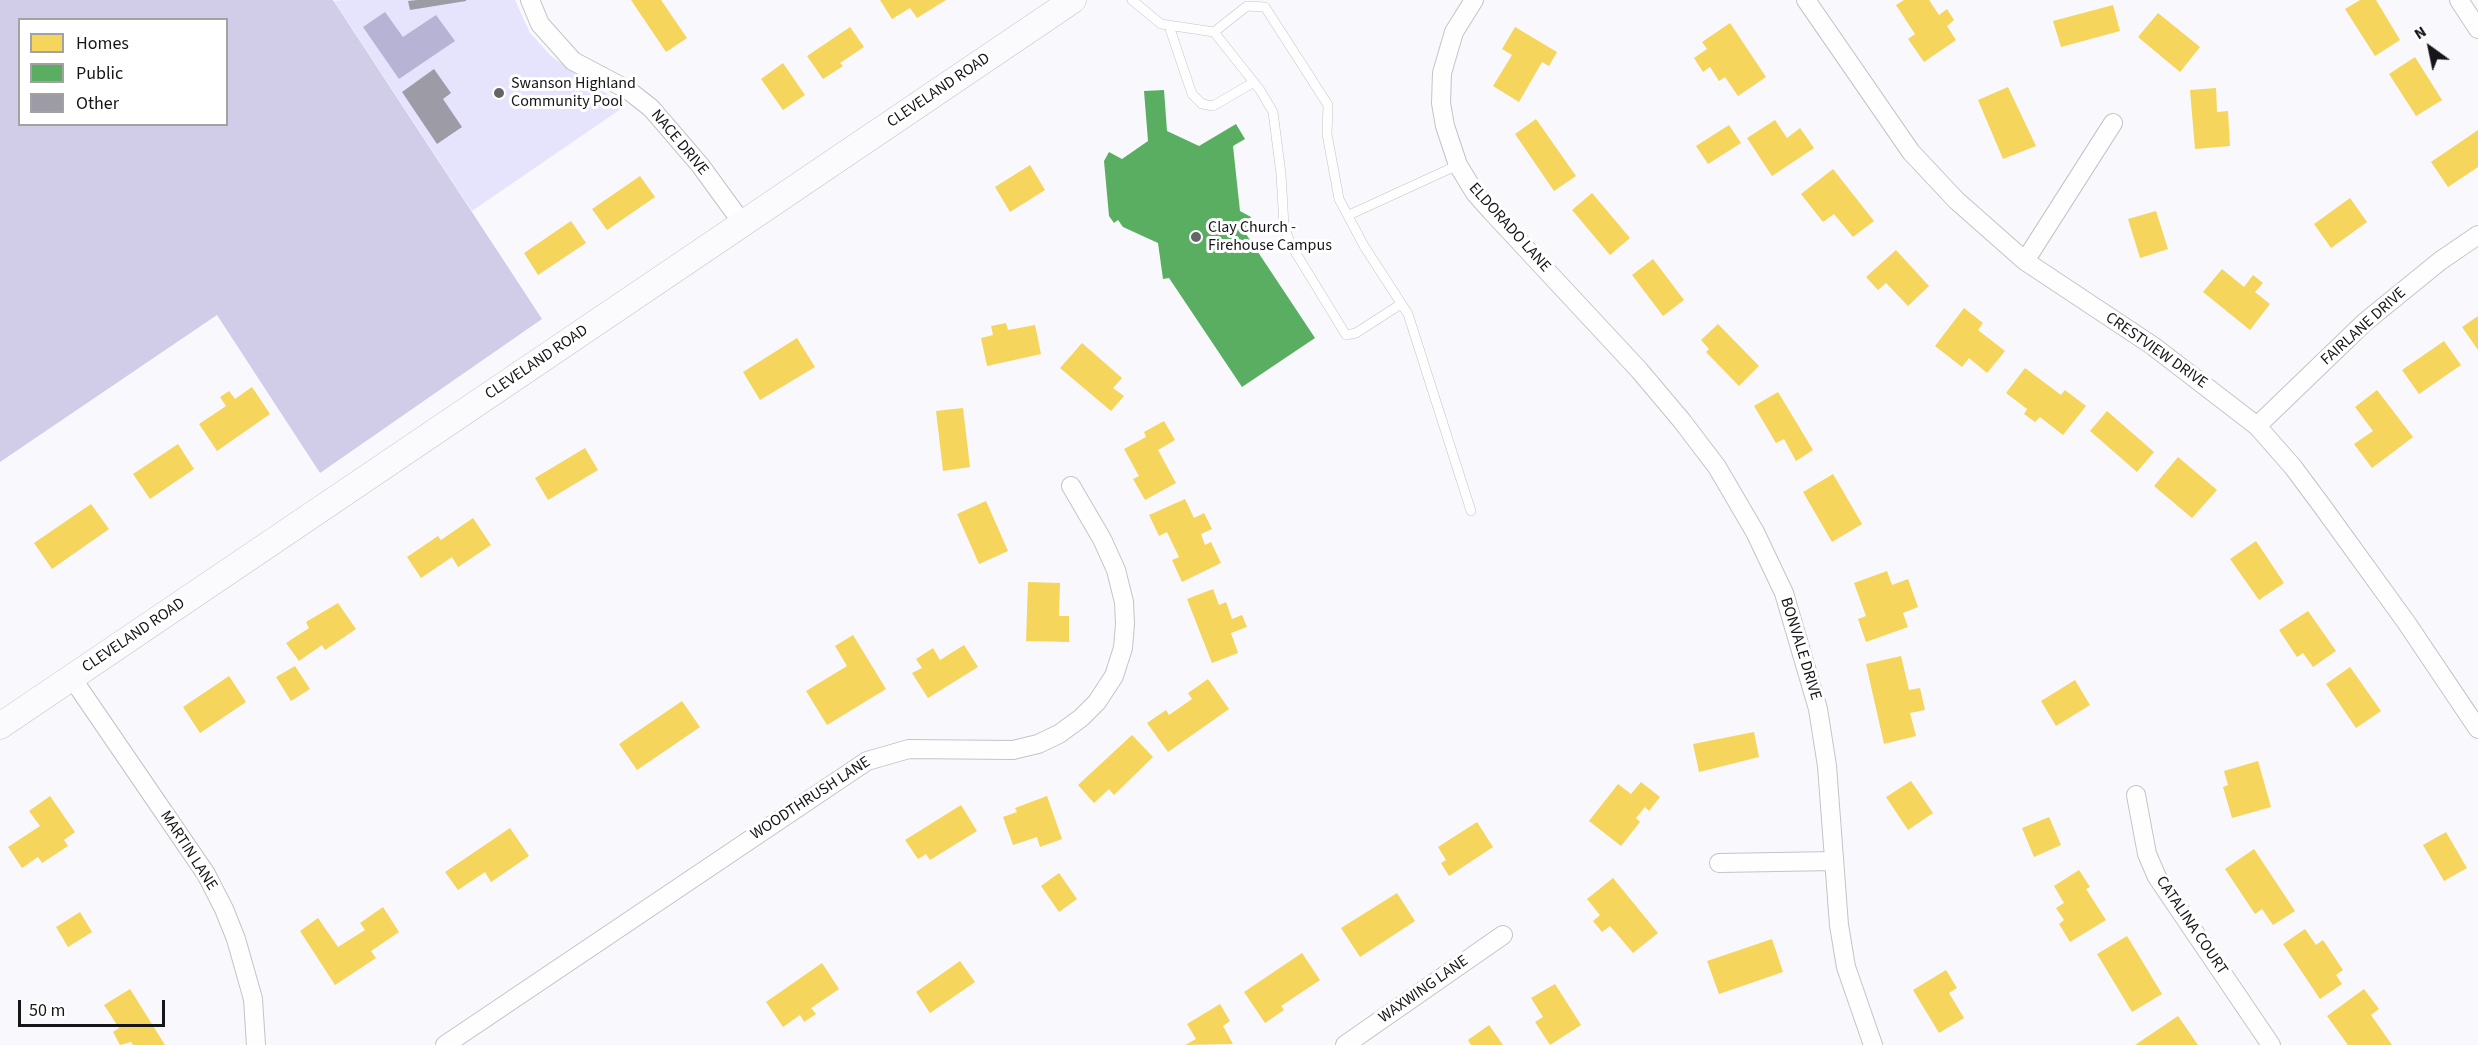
<!DOCTYPE html>
<style>
body{margin:0}
#map{position:relative;width:2478px;height:1045px;overflow:hidden;background:#f9f8fd;font-family:"Source Sans 3",sans-serif}
canvas{display:block}
.legend{position:absolute;left:18px;top:18px;width:210px;height:108px;box-sizing:border-box;background:#fff;border:2px solid #a2a2a3;margin:0;padding:8px 10px;list-style:none;font-size:18px;color:#161619}
.legend li{display:flex;align-items:center;gap:12px;height:30px}
.legend b{width:30px;border:2px solid #a2a2a3}
.north{position:absolute;left:2400px;top:18px;width:60px;height:60px;-webkit-text-stroke:4px #fff;paint-order:stroke;rotate:327deg;font-size:16px;font-weight:700;line-height:24px;text-align:center;color:#161619}
.north::after{content:'';display:block;margin:auto;width:21px;height:27px;background:#161619;clip-path:polygon(50% 0,100% 100%,50% 72%,0 100%)}
.scale{position:absolute;left:18px;top:1000px;width:147px;height:27px;box-sizing:border-box;border:3px solid #161619;border-top:0;padding-left:8px;font-size:18px;line-height:21px;white-space:nowrap;color:#161619;-webkit-text-stroke:4px #fff;paint-order:stroke}
</style>
<div id="map">
<canvas width="2478" height="1045"></canvas>
<ul class="legend">
<li><b style="height:16px;background:#f6d55c"></b>Homes</li>
<li><b style="height:16px;background:#5aae61"></b>Public</li>
<li><b style="height:16px;background:#9d9ca6"></b>Other</li>
</ul>
<div class="north">N</div>
<div class="scale">50 m</div>
</div>
<script>
const g = document.querySelector('canvas').getContext('2d');
g.lineJoin = 'round';
function fill(path, color) { g.fillStyle = color; g.fill(path, 'evenodd'); }
const toPath = rows => new Path2D(rows.map(r => 'M' + r).join(''));
function trace(path, color, width, dash) { g.strokeStyle = color; g.lineWidth = width; g.lineCap = dash ? 'butt' : 'round'; g.setLineDash(dash || []); g.stroke(path); }
function label(font, color, halo, rows, align = 'center') {
  g.font = font + ' "Source Sans 3",sans-serif'; g.lineWidth = 6; g.setLineDash([]); g.textBaseline = 'middle'; g.strokeStyle = halo; g.fillStyle = color; for (const [text, x, y, turn = 0] of rows) {
    g.save(); g.translate(x, y); g.rotate((+turn || 0) * Math.PI / 180); g.textAlign = isNaN(turn) ? turn : align; if (halo) g.strokeText(text, 0, 0); g.fillText(text, 0, 0); g.restore();
  }
}
fill(toPath([
 [343,0,515,0,530,33,552,57,625,106,472,211,334,1]
]), '#e6e3fc');
fill(toPath([
 [0,0,333,0,542,319,320,473,217,315,0,462],
 [20,20,226,20,226,124,20,124]
]), '#d1cde9');
fill(toPath([
 [385,12,403,37,436,15,455,41,399,79,363,27]
]), '#b6b3d4');
fill(toPath([
 [631,0,661,0,687,38,666,52],
 [880,0,946,0,917,18,910,8,892,19],
 [1904,0,1929,0,1939,15,1947,9,1954,20,1947,26,1956,40,1924,62,1908,39,1915,34,1896,5],
 [2360,0,2376,0,2400,40,2375,56,2345,9],
 [2113,5,2120,31,2061,47,2053,21],
 [2158,13,2200,47,2180,72,2138,37],
 [1730,23,1766,77,1738,96,1725,77,1719,81,1710,67,1703,72,1694,58,1707,49,1702,42],
 [850,27,864,47,840,63,843,66,823,79,807,56],
 [1515,27,1557,52,1549,66,1542,62,1519,102,1493,86,1512,55,1502,49],
 [2415,57,2442,100,2416,116,2389,74],
 [783,63,805,95,783,110,761,79],
 [2008,87,2036,146,2003,159,1978,100],
 [2216,88,2217,112,2228,111,2230,146,2195,149,2190,90],
 [1536,119,1576,176,1554,191,1515,134],
 [1775,120,1787,138,1800,128,1814,148,1772,176,1747,138],
 [1729,125,1741,143,1708,164,1696,146],
 [2478,130,2478,167,2448,187,2431,162],
 [1030,165,1045,190,1010,212,995,187],
 [1833,169,1874,221,1853,237,1834,214,1823,222,1801,194],
 [640,176,655,197,607,230,592,209],
 [1592,193,1630,238,1610,255,1572,210],
 [2350,198,2367,222,2331,248,2314,224],
 [2156,211,2168,249,2140,258,2128,219],
 [571,221,586,243,538,275,524,253],
 [1896,250,1929,286,1908,306,1886,283,1878,290,1866,277],
 [1653,259,1684,300,1663,316,1632,275],
 [2222,269,2244,287,2253,275,2263,283,2255,292,2270,304,2250,330,2203,292],
 [1964,308,1983,323,1978,330,2005,351,1987,373,1969,358,1962,367,1935,346],
 [2478,316,2478,350,2462,327],
 [1006,323,1008,330,1035,325,1041,354,987,366,981,338,993,335,991,326],
 [1718,324,1759,366,1739,386,1706,352,1709,349,1701,340],
 [797,338,815,367,760,400,743,372],
 [2444,341,2461,365,2419,394,2402,370],
 [1082,343,1122,378,1113,388,1124,396,1111,411,1060,368],
 [2025,368,2061,395,2065,390,2086,406,2063,435,2040,417,2035,422,2024,414,2027,409,2006,393],
 [252,387,270,414,217,451,199,424,226,406,220,397,229,391,235,399],
 [2377,390,2413,437,2372,468,2354,444,2373,431,2355,407],
 [1778,392,1813,450,1796,461,1784,439,1776,443,1754,406],
 [963,408,970,467,943,471,936,411],
 [2107,411,2154,452,2137,472,2090,431],
 [1164,421,1175,440,1158,450,1176,483,1145,500,1133,479,1139,476,1124,449,1146,437,1144,432],
 [178,444,194,469,150,499,133,474],
 [585,448,598,470,548,500,535,478],
 [2178,457,2217,490,2192,518,2154,486],
 [1833,474,1862,524,1832,542,1803,492],
 [1185,499,1194,518,1204,513,1212,529,1201,534,1205,545,1211,542,1221,563,1182,582,1172,560,1179,557,1167,532,1159,536,1149,515],
 [986,501,1008,551,979,564,957,514],
 [91,504,109,529,52,569,34,543],
 [473,518,491,545,458,567,452,557,421,578,407,557,438,536,441,540],
 [2256,541,2284,583,2259,600,2230,559],
 [1887,571,1892,585,1908,579,1918,607,1903,613,1908,627,1866,642,1858,619,1866,616,1854,583],
 [1028,582,1060,583,1059,616,1069,616,1069,642,1026,641],
 [1213,589,1219,605,1226,602,1232,619,1242,615,1247,627,1231,633,1238,653,1212,663,1187,599],
 [338,603,356,629,325,650,322,645,299,661,286,643,309,628,306,622],
 [2308,611,2336,651,2313,667,2303,653,2297,657,2279,630],
 [853,635,886,689,827,725,806,691,847,666,835,646],
 [964,645,978,667,928,698,912,673,922,668,916,659,933,648,940,660],
 [1901,656,1909,690,1920,688,1925,710,1910,713,1916,736,1884,744,1866,664],
 [295,666,310,689,291,701,276,677],
 [2350,667,2381,711,2356,728,2326,684],
 [229,676,246,702,200,733,183,707],
 [1208,679,1229,709,1168,752,1147,723,1166,710,1169,715,1192,699,1188,693],
 [2075,680,2090,705,2056,726,2041,701],
 [682,701,700,727,637,770,619,744],
 [1754,732,1759,757,1699,772,1693,744],
 [1132,735,1153,757,1114,795,1109,789,1094,803,1078,785],
 [2258,761,2271,807,2232,818,2223,787,2228,785,2224,771],
 [1911,781,1933,813,1908,830,1886,797],
 [1641,782,1660,797,1649,811,1645,807,1636,818,1640,822,1621,846,1589,821,1618,784,1631,794],
 [50,796,75,832,64,840,68,846,42,863,38,857,22,868,8,847,40,826,29,811],
 [1047,796,1062,839,1040,847,1037,837,1013,845,1003,817,1017,812,1015,808],
 [961,805,977,831,930,860,926,854,918,859,905,840],
 [2049,817,2061,845,2034,857,2022,828],
 [1477,822,1493,847,1449,876,1441,863,1446,860,1438,847],
 [510,828,529,856,491,882,485,872,458,890,445,872],
 [2446,832,2467,868,2444,881,2423,845],
 [2254,849,2295,911,2273,925,2262,909,2255,914,2225,869],
 [2079,870,2090,887,2086,889,2106,920,2070,942,2059,924,2064,920,2056,908,2064,903,2054,886],
 [1059,873,1077,899,1059,912,1041,886],
 [1613,878,1658,933,1633,953,1610,926,1602,932,1593,921,1600,915,1587,899],
 [1397,893,1415,921,1360,957,1341,928],
 [383,907,399,932,371,951,376,958,335,985,300,931,318,918,338,947,365,930,360,923],
 [80,912,92,932,68,947,56,927],
 [2305,929,2316,945,2323,940,2343,970,2336,975,2342,984,2320,999,2283,944],
 [2127,936,2162,994,2132,1012,2097,954],
 [1772,939,1783,972,1719,994,1707,961],
 [1302,953,1320,980,1281,1006,1284,1010,1265,1023,1244,992],
 [960,961,975,982,930,1013,916,992],
 [822,963,839,989,811,1008,816,1014,804,1022,800,1015,783,1027,766,1002],
 [1946,970,1957,988,1949,993,1964,1018,1939,1033,1913,990],
 [1555,984,1581,1025,1550,1045,1535,1022,1543,1017,1531,998],
 [130,989,165,1045,133,1045,131,1042,120,1045,113,1032,119,1028,104,1005],
 [2364,989,2379,1009,2371,1015,2392,1045,2348,1045,2327,1016],
 [1220,1004,1230,1021,1223,1026,1233,1044,1185,1045,1196,1039,1187,1024],
 [2178,1016,2198,1045,2135,1045],
 [1489,1025,1503,1045,1471,1045,1468,1040]
]), '#f6d55c');
fill(toPath([
 [1164,90,1167,131,1199,146,1236,124,1245,139,1233,146,1240,211,1251,217,1244,231,1315,338,1242,387,1169,278,1163,279,1158,243,1123,227,1118,220,1114,223,1109,216,1104,161,1109,152,1122,159,1148,141,1144,91]
]), '#5aae61');
fill(toPath([
 [417,0,466,0,466,1,410,10,408,1],
 [434,69,451,93,443,99,462,127,437,144,402,92]
]), '#9d9ca6');
const lane = toPath([
 [1132,0,1161,24,1214,32,1260,90,1273,112,1281,174,1284,226,1291,245,1346,335,1356,333,1401,304],
 [1169,26,1192,94,1202,104,1213,106,1254,82],
 [1214,32,1247,6,1265,7,1328,105,1327,134,1339,199,1364,246,1408,314,1471,511],
 [1349,215,1458,165]
]);
const street = toPath([
 [530,0,540,24,573,61,628,90,651,108,700,165,743,224],
 [1474,0,1454,32,1442,73,1441,103,1445,126,1458,165,1475,193,1491,211,1639,370,1682,421,1717,467,1755,532,1784,593,1818,709,1827,766,1839,925,1846,967,1873,1045],
 [1806,0,1911,152,1956,200,2025,261,2153,346,2257,426,2293,467,2322,506,2406,622,2478,729],
 [2459,0,2478,29],
 [2025,261,2113,123],
 [2257,426,2365,322,2440,261,2478,235],
 [72,678,206,874,224,909,236,939,253,999,256,1045],
 [2136,795,2147,854,2157,877,2271,1045],
 [1719,863,1834,861],
 [445,1045,867,761,909,749,1013,750,1038,744,1059,734,1081,718,1097,702,1114,676,1123,648,1125,624,1124,602,1116,570,1102,539,1071,486],
 [1345,1045,1503,935]
]);
const secondary = toPath([
 [0,726,1073,0]
]);
trace(lane, '#c4c3c7', 10);
trace(street, '#c4c3c7', 20);
trace(secondary, '#c4c3c7', 27);
trace(lane, '#fefeff', 9);
trace(street, '#fefeff', 18);
trace(secondary, '#fbfbfd', 26);
for (const [x, y, r, color] of [
 [499,93,6,"#656569"],
 [1196,237,6,"#656569"]
]) { const dot = new Path2D(); dot.arc(x, y, r, 0, 2 * Math.PI); g.fillStyle = color; g.fill(dot); trace(dot, '#fff', 2); }
label('16px', '#161619', '#fff', [
 ["Swanson Highland",511,84],
 ["Community Pool",511,102],
 ["Clay Church -",1208,228],
 ["Firehouse Campus",1208,246]
], 'left');
label('16px', '#161619', '#fff', [
 ["CLEVELAND ROAD",939,91,-34],
 ["NACE DRIVE",679,143,50],
 ["ELDORADO LANE",1509,228,48],
 ["FAIRLANE DRIVE",2364,327,-42],
 ["CRESTVIEW DRIVE",2156,351,35],
 ["CLEVELAND ROAD",537,363,-34],
 ["CLEVELAND ROAD",134,636,-34],
 ["BONVALE DRIVE",1800,649,73],
 ["WOODTHRUSH LANE",811,799,-33],
 ["MARTIN LANE",188,851,57],
 ["CATALINA COURT",2191,926,56],
 ["WAXWING LANE",1424,990,-35]
]);
</script>
